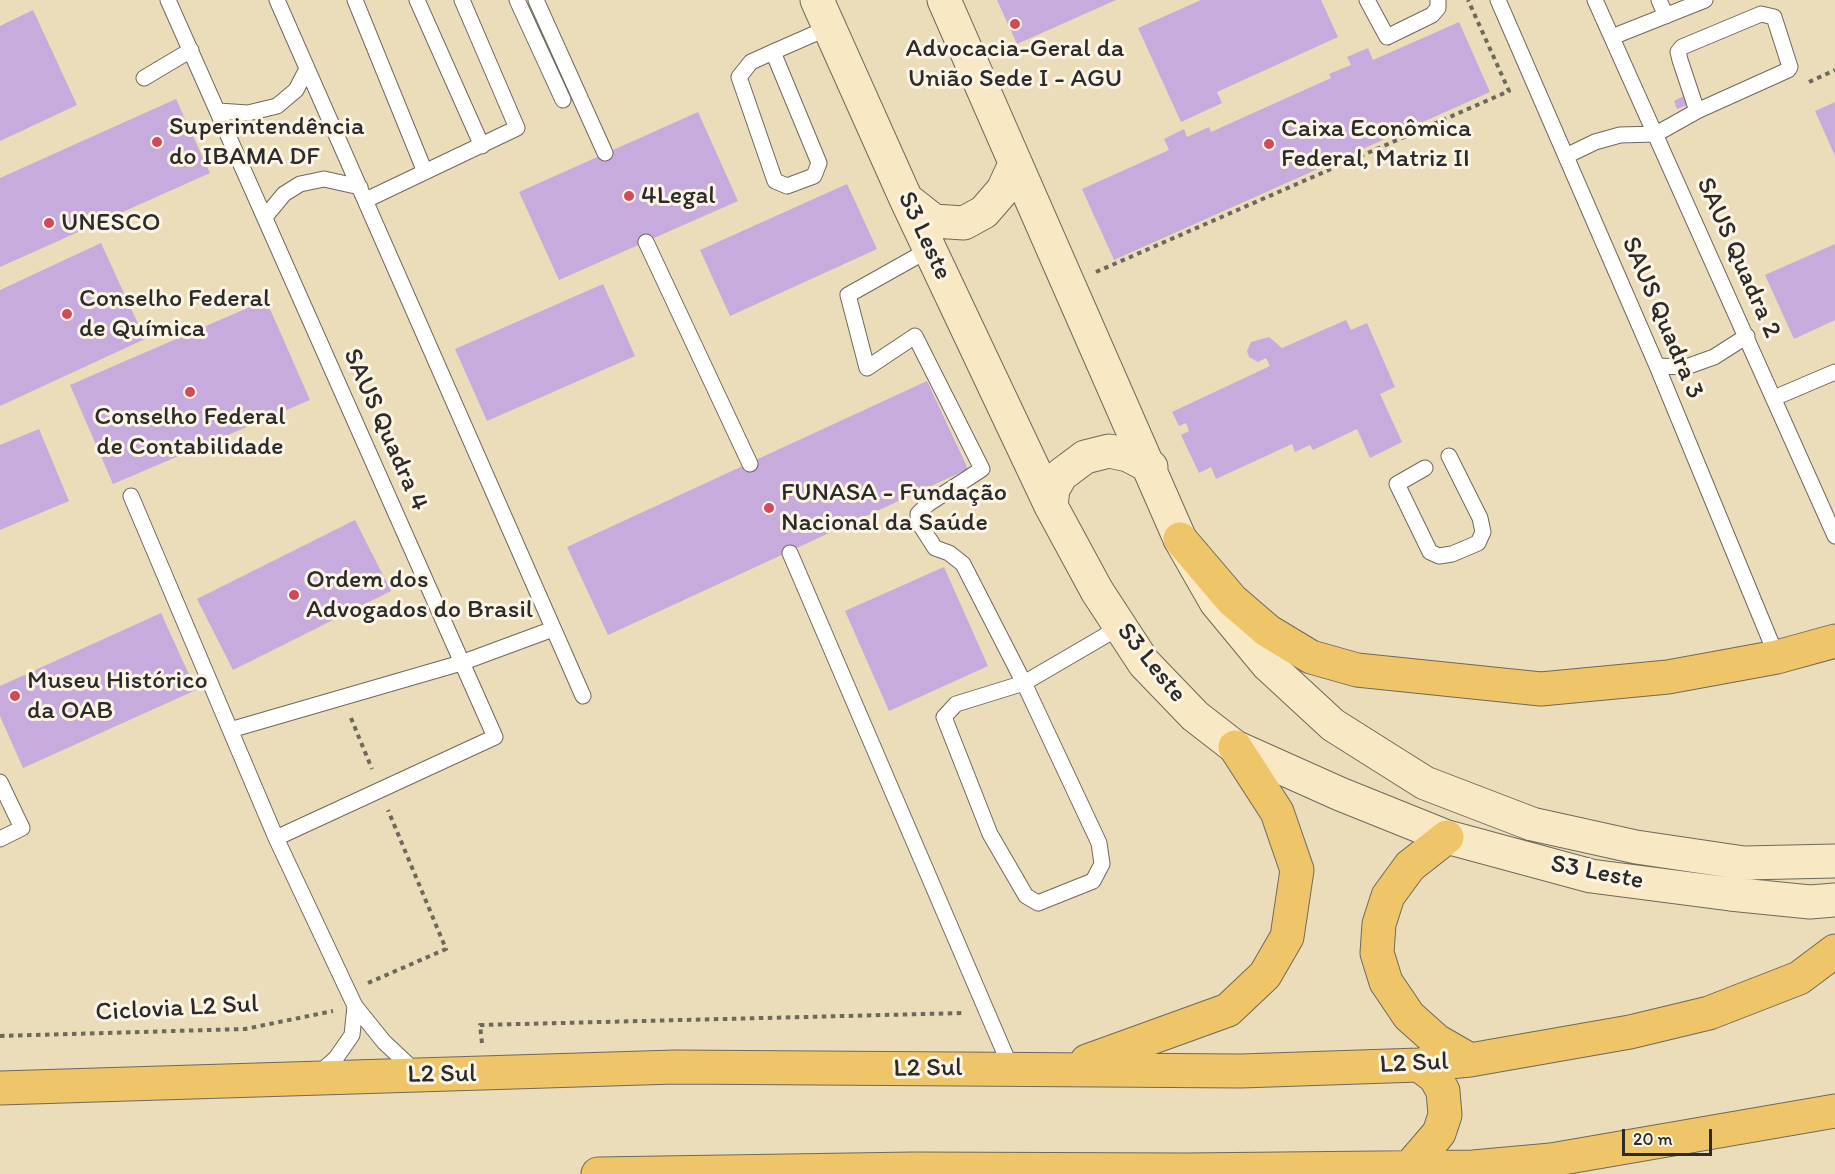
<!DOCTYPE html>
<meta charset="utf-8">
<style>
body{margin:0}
#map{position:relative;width:1835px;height:1174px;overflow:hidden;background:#ebddba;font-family:Itim,sans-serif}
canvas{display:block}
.scale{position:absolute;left:1622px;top:1129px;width:90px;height:27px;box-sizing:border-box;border:3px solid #2b2b2b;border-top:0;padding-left:8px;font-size:18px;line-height:21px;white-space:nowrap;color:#2b2b2b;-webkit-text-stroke:4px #fcf5e5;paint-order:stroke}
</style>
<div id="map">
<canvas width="1835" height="1174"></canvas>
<div class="scale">20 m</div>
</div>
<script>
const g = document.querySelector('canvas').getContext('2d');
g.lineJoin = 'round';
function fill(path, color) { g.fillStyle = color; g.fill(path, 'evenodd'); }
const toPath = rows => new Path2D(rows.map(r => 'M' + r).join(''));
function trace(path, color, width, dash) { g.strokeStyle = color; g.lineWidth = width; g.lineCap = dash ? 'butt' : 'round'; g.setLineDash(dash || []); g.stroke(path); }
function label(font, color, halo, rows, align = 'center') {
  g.font = font + ' Itim,sans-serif'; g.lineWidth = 6; g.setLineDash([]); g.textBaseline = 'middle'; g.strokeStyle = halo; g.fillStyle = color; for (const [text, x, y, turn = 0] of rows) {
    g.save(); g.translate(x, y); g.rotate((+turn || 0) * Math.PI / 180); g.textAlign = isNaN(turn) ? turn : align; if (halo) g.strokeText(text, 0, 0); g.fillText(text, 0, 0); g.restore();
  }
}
fill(toPath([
 [997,0,1116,0,1017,44],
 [1201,0,1321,0,1338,37,1217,92,1222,103,1181,122,1138,28],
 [33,10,77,105,0,141,0,26],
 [1459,22,1490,92,1114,260,1082,189,1169,150,1164,139,1184,129,1187,137,1209,127,1211,132,1331,78,1329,74,1351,65,1347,57,1368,48,1373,60],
 [1684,96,1688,105,1677,109,1674,101],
 [176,99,210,173,0,267,0,178],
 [1835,102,1835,156,1815,111],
 [698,112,738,201,559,280,519,192],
 [847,184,877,249,730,316,700,250],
 [101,243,145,339,0,406,0,290],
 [1835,244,1835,320,1794,339,1765,275],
 [603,284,635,356,487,421,455,349],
 [266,300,310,400,113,484,70,385],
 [1346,320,1351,330,1367,323,1395,387,1380,394,1402,442,1370,458,1357,429,1313,450,1310,445,1295,452,1292,444,1216,479,1211,467,1199,473,1181,435,1189,431,1186,423,1179,426,1172,412,1270,366,1266,358,1258,362,1249,357,1247,351,1251,342,1269,337,1282,348],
 [927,381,968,469,608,635,567,547],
 [39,429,69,501,0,530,0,445],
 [355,520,391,591,233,670,197,599],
 [944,567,988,666,889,711,845,611],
 [161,613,196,690,23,768,0,716,0,686]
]), '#c6abdc');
const lane = toPath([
 [168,0,495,737,276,838],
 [277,0,583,696],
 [355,0,425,172],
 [417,0,482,146],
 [517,0,563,100],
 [536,0,605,153],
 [1367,0,1387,37,1432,15,1438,8,1438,0],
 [1498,0,1657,366,1777,657],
 [1595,0,1835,536],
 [1659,0,1666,16],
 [1612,37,1705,0],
 [773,52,819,163,814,176,787,186,775,181,739,77,751,62,773,52,830,27],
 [144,78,191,50],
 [218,111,248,113,277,106,296,90,307,69],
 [1566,156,1595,142,1620,135,1656,134,1697,111,1788,70,1790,67,1774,17,1761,14,1682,47,1678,52,1680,60,1697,111],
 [366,200,517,128,462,0],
 [265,217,284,194,300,184,324,179,360,187],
 [646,242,750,464],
 [930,249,848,295,867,368,915,336,982,469,928,504,918,514,919,523,935,548,949,553,963,564,1024,683,1099,843,1102,864,1093,881,1038,903,1026,896,990,834,944,717,956,704,1024,683,1120,627],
 [1657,366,1686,367,1714,357,1747,336],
 [1774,398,1835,372],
 [1425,468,1397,484,1430,552,1439,556,1452,554,1478,543,1483,532,1480,518,1449,456],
 [131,496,276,838,355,1006,384,1042,416,1072],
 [790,553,1011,1068],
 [230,730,461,663,553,629],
 [0,782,22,828,0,839],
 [318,1074,336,1058,352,1035,355,1006]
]);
const secondary = toPath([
 [817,0,906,199,1051,506,1097,591,1144,663,1195,716,1235,747,1340,794,1447,837,1591,876,1730,894,1810,902,1835,900],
 [944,0,1180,539,1216,602,1268,665,1333,725,1425,783,1532,824,1636,847,1744,863,1835,861],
 [906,199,934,221,964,223,984,212,1003,190,1015,164],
 [1051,506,1053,489,1061,475,1085,457,1109,451,1128,455,1151,467]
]);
const primary = toPath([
 [1180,539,1232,600,1268,631,1311,657,1357,670,1541,689,1668,677,1777,657,1835,641],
 [1447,837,1410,866,1388,896,1379,924,1377,953,1386,982,1409,1016,1437,1041,1470,1060],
 [1087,1061,1228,1010,1265,975,1287,937,1297,870,1277,812,1235,747],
 [0,1088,675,1067,1241,1071,1419,1065,1470,1060,1630,1032,1709,1013,1799,978,1835,951],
 [1409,1168,1439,1133,1445,1115,1443,1091,1435,1077,1419,1065],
 [598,1174,913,1169,1186,1170,1473,1167,1551,1160,1835,1111]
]);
trace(lane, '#6e695d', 17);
trace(secondary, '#6e695d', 35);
trace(primary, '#6e695d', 35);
trace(toPath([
 [1809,82,1835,70],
 [1096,272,1509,91,1468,0],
 [351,718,372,769],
 [368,983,446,949,388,810],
 [0,1036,245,1029,333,1011],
 [482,1043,480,1025,965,1013]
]), '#6e695d', 4, [4.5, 4.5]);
trace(lane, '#fff', 15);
trace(secondary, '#f8e8c3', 33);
trace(primary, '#eec569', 33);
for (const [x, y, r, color] of [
 [1015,24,6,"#d1495b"],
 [157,142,6,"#d1495b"],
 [1269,144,6,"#d1495b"],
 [629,196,6,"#d1495b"],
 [49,223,6,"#d1495b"],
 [67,314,6,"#d1495b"],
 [190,392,6,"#d1495b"],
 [769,508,6,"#d1495b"],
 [294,595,6,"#d1495b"],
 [15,696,6,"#d1495b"]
]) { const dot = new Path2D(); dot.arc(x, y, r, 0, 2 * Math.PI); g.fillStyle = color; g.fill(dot); trace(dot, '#fcf5e5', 2); }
label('26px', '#2b2b2b', '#fcf5e5', [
 ["Advocacia-Geral da",1015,49,"center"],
 ["União Sede I - AGU",1015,79,"center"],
 ["Superintendência",169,127],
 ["do IBAMA DF",169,157],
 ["Caixa Econômica",1281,129],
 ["Federal, Matriz II",1281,159],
 ["4Legal",641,196],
 ["UNESCO",61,223],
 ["Conselho Federal",79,299],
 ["de Química",79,329],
 ["Conselho Federal",190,417,"center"],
 ["de Contabilidade",190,447,"center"],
 ["FUNASA - Fundação",781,493],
 ["Nacional da Saúde",781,523],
 ["Ordem dos",306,580],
 ["Advogados do Brasil",306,610],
 ["Museu Histórico",27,681],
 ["da OAB",27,711]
], 'left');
label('26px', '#2b2b2b', '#fcf5e5', [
 ["S3 Leste",924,236,65],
 ["SAUS Quadra 2",1738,258,66],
 ["SAUS Quadra 3",1662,318,67],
 ["SAUS Quadra 4",385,430,66],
 ["S3 Leste",1151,663,51],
 ["S3 Leste",1597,873,11],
 ["Ciclovia L2 Sul",177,1009,-3],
 ["L2 Sul",1414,1064,-3],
 ["L2 Sul",928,1069,-1],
 ["L2 Sul",442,1075,-1]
]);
</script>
